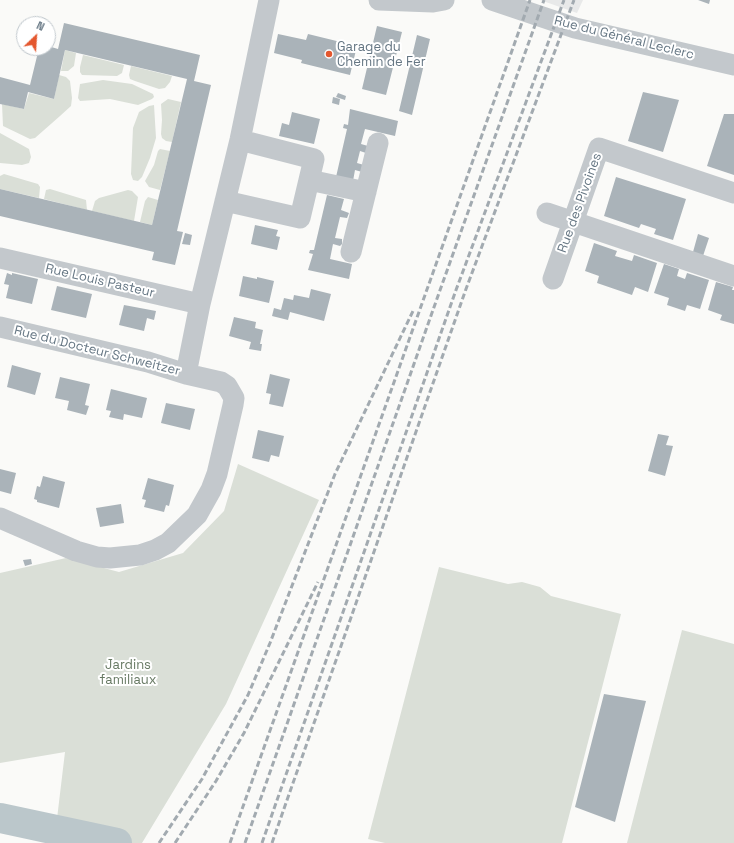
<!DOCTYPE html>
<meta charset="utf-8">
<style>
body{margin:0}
#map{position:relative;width:734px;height:843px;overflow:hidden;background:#fafaf8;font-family:"Space Grotesk",sans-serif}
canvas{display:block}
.north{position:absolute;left:16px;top:16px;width:40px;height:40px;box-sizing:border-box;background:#fff;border:1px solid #c1c8cd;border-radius:50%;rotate:25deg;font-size:11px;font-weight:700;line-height:16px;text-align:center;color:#657683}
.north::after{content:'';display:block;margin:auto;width:14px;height:18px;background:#e4572e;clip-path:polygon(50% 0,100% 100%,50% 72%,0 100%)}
</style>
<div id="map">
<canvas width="734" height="843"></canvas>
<div class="north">N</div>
</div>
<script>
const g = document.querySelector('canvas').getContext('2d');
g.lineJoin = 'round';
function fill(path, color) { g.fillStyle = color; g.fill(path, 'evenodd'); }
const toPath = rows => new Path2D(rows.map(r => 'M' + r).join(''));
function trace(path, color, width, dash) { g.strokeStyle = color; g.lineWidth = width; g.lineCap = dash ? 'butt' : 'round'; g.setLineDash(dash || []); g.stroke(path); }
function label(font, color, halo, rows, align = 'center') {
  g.font = font + ' "Space Grotesk",sans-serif'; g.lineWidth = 4; g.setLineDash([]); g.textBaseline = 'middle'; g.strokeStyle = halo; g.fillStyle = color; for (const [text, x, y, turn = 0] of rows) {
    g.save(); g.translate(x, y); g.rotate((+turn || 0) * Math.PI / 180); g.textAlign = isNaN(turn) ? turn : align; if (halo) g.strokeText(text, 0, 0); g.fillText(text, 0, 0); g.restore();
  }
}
fill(toPath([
 [540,0,583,0,577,13]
]), '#e8e9e9');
fill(toPath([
 [65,50,76,53,74,66,68,71,61,71],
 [83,55,124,65,122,73,117,76,82,75,80,72,80,67],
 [131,66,172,76,170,82,165,88,159,89,135,81,130,79,129,75],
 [59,75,66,77,70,81,72,98,71,106,60,116,35,138,30,139,3,126,2,104,24,109,29,93,54,99],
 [103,80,132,84,153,94,154,97,152,99,138,105,110,99,80,101,78,98,80,84],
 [168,99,181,102,172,142,166,141,162,138,161,134,162,120,161,104],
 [154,105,156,138,150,158,142,177,138,181,133,180,131,174,133,128,139,112,149,106],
 [0,133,29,149,31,157,29,163,22,165,0,163],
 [160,149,170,151,160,190,149,187,145,181,154,165,158,151],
 [4,174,38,184,40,187,39,198,0,189,0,176],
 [50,189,86,200,87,210,44,199,46,190],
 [128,190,132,191,138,197,134,221,92,211,95,201,99,198],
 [148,197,158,200,152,225,140,222,145,201],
 [238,464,319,500,226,704,142,843,119,843,56,827,65,752,0,763,0,573,66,558,119,572,183,553,224,511],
 [439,567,508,584,522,582,540,587,551,596,621,614,562,843,385,843,368,839],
 [682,630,734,644,734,843,627,843]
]), '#dadfd7');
trace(toPath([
 [0,818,117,843]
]), '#bbc7cb', 30);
fill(toPath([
 [698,0,710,0,709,4],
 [64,23,200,55,194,81,211,85,177,231,183,232,175,265,152,260,154,252,0,216,0,189,152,225,187,79,65,50,54,99,28,92,24,109,0,104,0,77,30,85,39,48,48,48,48,46,58,49],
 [377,26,402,32,386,95,362,89],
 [278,34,306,40,308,34,357,46,350,75,301,63,302,60,274,53],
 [417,35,430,39,412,115,399,111],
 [643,92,679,100,663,152,628,141],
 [338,93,346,96,345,100,336,97],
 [333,97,340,99,339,105,332,103],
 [350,109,398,121,395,136,365,129,361,144,368,146,366,153,360,151,357,163,364,165,362,172,355,170,353,181,336,177,347,129,343,128,344,124,348,125],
 [292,112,320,119,314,144,279,136,282,123,289,125],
 [724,114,734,114,734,175,707,166],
 [616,177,686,199,673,240,654,234,656,229,641,224,639,228,604,216],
 [327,195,344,199,341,210,349,213,347,218,340,217,335,238,342,239,342,244,340,246,333,244,330,259,352,264,349,279,308,270,313,254,309,253,310,250,314,250],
 [255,225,278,230,276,236,280,237,277,250,251,244],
 [185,233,192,235,190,245,182,244],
 [698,234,709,238,703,256,693,252],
 [594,243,617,251,615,256,632,261,634,255,657,263,648,292,635,287,632,295,597,283,599,276,585,271],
 [664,264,679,269,677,276,685,279,687,273,709,280,700,309,687,305,685,311,667,305,669,298,654,293],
 [7,273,12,275,12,273,38,279,32,304,6,298,9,285,4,284],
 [243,276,257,279,257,277,274,281,269,303,239,296],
 [716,282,733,287,732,290,734,290,734,324,720,320,722,315,708,310],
 [57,286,92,294,86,318,51,310],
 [311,289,331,294,324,321,290,312,288,320,272,316,274,308,281,310,284,298,293,300,294,295,309,298],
 [124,305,156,311,154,320,147,318,144,331,119,325],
 [234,317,256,322,255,328,263,330,260,344,262,344,261,351,249,349,251,342,229,336],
 [12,365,41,373,35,395,7,387],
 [270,374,290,379,283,407,269,404,271,394,266,393],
 [60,377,90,384,85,405,89,406,86,415,67,410,69,401,55,398],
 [111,389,147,398,142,418,124,414,123,420,109,417,111,411,106,410],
 [166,403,195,409,190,430,161,423],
 [258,430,284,436,279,457,271,455,269,462,252,458],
 [658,434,669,436,666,445,673,446,665,476,648,471],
 [0,469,16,473,11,494,0,491],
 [43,476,65,482,59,508,37,502,37,500,34,499,37,486,40,487],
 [148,478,174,485,169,506,166,505,164,512,144,507,146,500,142,499],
 [121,504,124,523,100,527,96,508],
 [31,559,32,564,25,566,23,560],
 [604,694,646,701,615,822,575,807]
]), '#aab3b9');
trace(toPath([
 [379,0,433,2,444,0],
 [492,0,575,28,734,65],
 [309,180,366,192],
 [225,201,300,218,314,159,240,140],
 [547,213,734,276],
 [351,252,378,143],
 [0,258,200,304],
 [553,279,599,148,734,193],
 [0,327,148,362,186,374,200,304,240,140,269,0],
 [0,518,76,551,97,557,110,558,140,555,155,550,168,543,197,515,211,490,217,474,233,405,234,398,227,386,221,382,186,374]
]), '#c3c8cc', 21);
trace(toPath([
 [159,843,202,779,248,695,270,643,335,474,413,311],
 [175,843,216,781,244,733,318,582],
 [230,843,530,0],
 [245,843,439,293,544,0],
 [262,843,456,290,564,0],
 [272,843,466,289,574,0]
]), '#a2aab0', 3, [6, 3]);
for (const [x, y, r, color] of [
 [329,54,4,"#e4572e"]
]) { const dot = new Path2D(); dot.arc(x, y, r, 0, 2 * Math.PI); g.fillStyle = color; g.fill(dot); trace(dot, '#fff', 1.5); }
label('13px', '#657683', '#fff', [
 ["Rue du Général Leclerc",624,38,14],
 ["Rue des Pivoines",580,203,-70],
 ["Rue Louis Pasteur",100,281,13],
 ["Rue du Docteur Schweitzer",97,351,14]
]);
label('13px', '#657683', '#fff', [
 ["Garage du",337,47],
 ["Chemin de Fer",337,62]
], 'left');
label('13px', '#687a64', '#fff', [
 ["Jardins",128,665],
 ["familiaux",128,680]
]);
</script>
